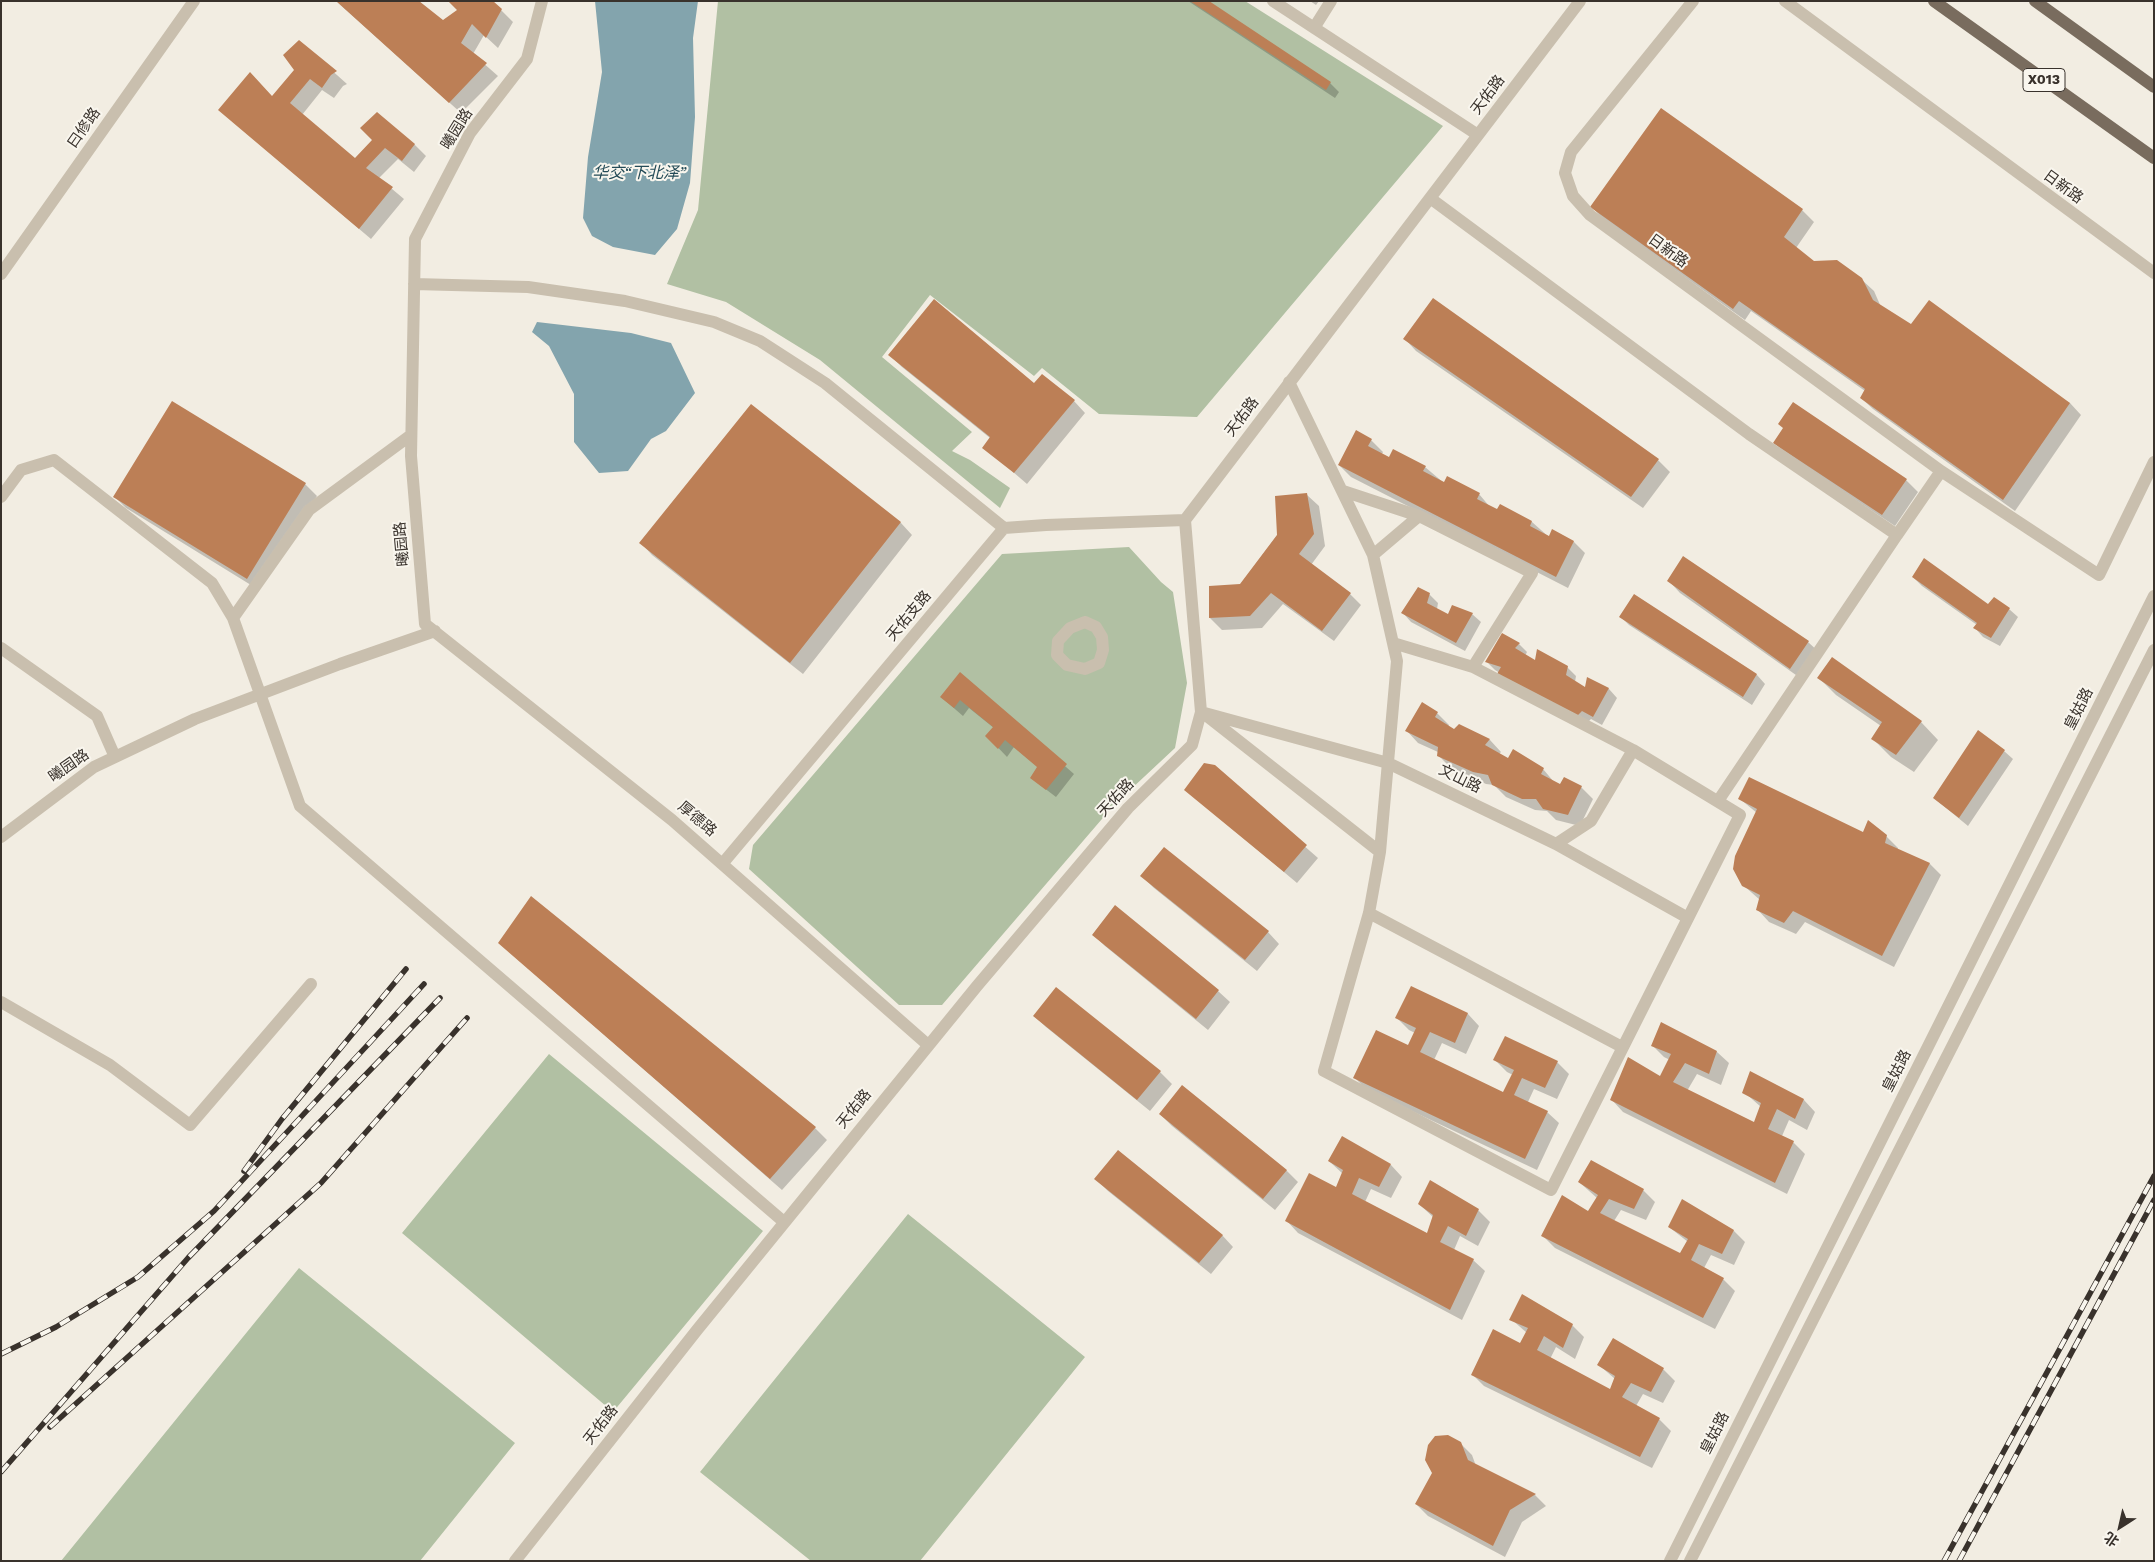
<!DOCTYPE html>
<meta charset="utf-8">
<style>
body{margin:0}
#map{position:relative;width:2155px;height:1562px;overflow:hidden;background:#f2ede2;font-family:"Work Sans","Noto Sans SC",sans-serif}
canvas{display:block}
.frame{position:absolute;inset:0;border:2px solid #39322c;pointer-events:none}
.north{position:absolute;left:2095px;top:1502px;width:50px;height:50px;-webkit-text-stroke:4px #f9f6ee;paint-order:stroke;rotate:215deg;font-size:14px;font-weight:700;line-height:20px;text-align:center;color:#39322c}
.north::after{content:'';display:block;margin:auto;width:18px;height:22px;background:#39322c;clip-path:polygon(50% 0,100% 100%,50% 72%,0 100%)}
</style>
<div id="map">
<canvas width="2155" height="1562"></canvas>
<div class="frame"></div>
<div class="north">北</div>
</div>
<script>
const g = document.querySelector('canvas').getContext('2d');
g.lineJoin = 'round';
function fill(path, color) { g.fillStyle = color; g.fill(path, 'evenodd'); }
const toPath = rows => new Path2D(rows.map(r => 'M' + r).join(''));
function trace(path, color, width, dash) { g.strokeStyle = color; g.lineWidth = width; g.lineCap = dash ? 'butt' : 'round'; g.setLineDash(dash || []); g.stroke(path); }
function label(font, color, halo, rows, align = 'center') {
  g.font = font + ' "Work Sans","Noto Sans SC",sans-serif'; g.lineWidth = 4; g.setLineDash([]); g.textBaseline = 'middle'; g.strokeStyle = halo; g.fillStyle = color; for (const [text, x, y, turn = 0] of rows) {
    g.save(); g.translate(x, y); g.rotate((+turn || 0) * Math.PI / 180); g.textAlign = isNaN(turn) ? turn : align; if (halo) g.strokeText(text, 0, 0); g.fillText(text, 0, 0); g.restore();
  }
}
fill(toPath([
 [718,1,1245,1,1443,126,1197,417,1099,414,1042,368,1034,376,930,295,882,357,972,432,952,451,970,460,1010,488,1000,508,820,360,726,302,667,284,698,210],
 [1129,547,1161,582,1173,592,1187,683,1175,748,1114,805,942,1005,899,1005,749,869,753,845,1002,554],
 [549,1054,763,1231,613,1412,402,1233],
 [908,1214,1085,1357,920,1561,811,1561,700,1472],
 [299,1268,515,1443,420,1561,61,1561]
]), '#b1c0a3');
fill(toPath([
 [595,1,698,1,693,38,695,117,690,183,677,229,655,255,613,247,592,236,583,218,588,157,602,72],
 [537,322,631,333,671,343,695,393,666,431,651,439,628,471,599,473,574,442,574,394,549,346,532,332]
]), '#83a4ad');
fill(toPath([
 [336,1,417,1,443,22,501,10,513,22,498,48,484,35,473,54,498,76,461,113],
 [1188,1,1206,1,1330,83,1339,92,1335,98],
 [1310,1,1319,1,1316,5],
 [299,41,347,84,343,86,334,98,322,90,302,115,355,160,373,140,414,144,426,156,414,172,398,159,379,178,404,199,371,239,232,121,272,97,296,70],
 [1661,110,1802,210,1814,222,1796,248,1814,262,1861,279,1874,291,1881,307,1912,326,2070,403,2081,415,2015,511,1873,409,1861,398,1865,391,1751,311,1745,320,1603,219,1592,207],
 [1405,339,1658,460,1670,472,1643,508,1416,351],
 [890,355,1034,384,1074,401,1085,413,1027,484,984,447,990,438,902,367],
 [751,406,901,523,912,535,803,674,652,555,641,543],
 [1371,440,1383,452,1382,454,1390,458,1425,467,1444,483,1479,494,1490,507,1532,522,1550,538,1553,531,1574,542,1585,553,1568,588,1351,477,1339,465],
 [1774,443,1906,480,1918,492,1895,526,1786,454],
 [305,484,317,496,259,590,126,508,115,497],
 [1307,495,1319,506,1325,546,1311,565,1350,594,1361,605,1334,641,1283,604,1262,628,1222,630,1210,618,1240,585],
 [1913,577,1988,606,2009,609,2018,617,2000,646,1983,637,1975,628,1977,625,1922,586],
 [1669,581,1808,642,1820,653,1803,680,1680,593],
 [1429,594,1438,603,1437,609,1448,615,1472,614,1481,622,1465,651,1411,622,1403,613],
 [1634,596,1757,675,1765,684,1752,705,1629,625,1621,617],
 [1519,644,1527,652,1525,656,1536,662,1567,667,1576,676,1575,682,1586,689,1588,679,1609,689,1617,698,1602,725,1591,719,1585,725,1495,670,1487,662],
 [960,674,1074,774,1056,797,1031,778,1038,767,1014,747,1007,757,987,736,994,728,969,708,963,716,941,697],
 [1818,677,1921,722,1938,740,1914,772,1891,757,1873,739,1881,726,1836,695],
 [1437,713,1449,725,1448,727,1455,731,1459,725,1490,740,1501,752,1499,754,1508,759,1543,769,1554,782,1561,785,1581,787,1593,799,1580,826,1556,820,1547,811,1535,810,1506,797,1494,785,1486,784,1450,767,1438,755,1438,752,1418,743,1407,731],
 [2004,751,2013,759,1968,826,1934,798],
 [1214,767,1318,858,1297,883,1186,790],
 [1740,799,1864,834,1886,836,1898,848,1898,850,1930,864,1941,875,1894,967,1805,922,1796,934,1769,922,1758,910,1760,900,1743,885,1757,813],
 [1142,876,1268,932,1279,944,1257,971,1154,888],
 [531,898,815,1128,827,1140,782,1190,499,943],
 [1115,907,1218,991,1230,1002,1208,1030,1105,946,1093,934],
 [1411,988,1468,1014,1479,1026,1466,1054,1442,1043,1434,1060,1504,1093,1513,1075,1507,1072,1495,1060,1557,1062,1569,1074,1557,1099,1534,1089,1528,1102,1547,1112,1559,1123,1537,1170,1367,1090,1355,1078,1408,1046,1415,1033,1409,1030,1397,1018],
 [1034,1016,1160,1072,1172,1084,1150,1111,1046,1027],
 [1652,1045,1717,1052,1729,1063,1721,1085,1697,1074,1687,1091,1754,1124,1761,1107,1744,1092,1750,1073,1804,1100,1815,1112,1807,1130,1789,1120,1782,1136,1793,1142,1805,1154,1787,1194,1623,1112,1612,1100,1660,1077,1670,1060,1664,1057],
 [1160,1114,1286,1170,1298,1182,1275,1210,1172,1126],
 [1329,1161,1391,1165,1402,1177,1391,1198,1371,1189,1365,1202,1428,1234,1433,1217,1419,1204,1478,1210,1490,1222,1478,1246,1460,1236,1454,1250,1473,1260,1485,1271,1462,1320,1298,1233,1287,1221,1336,1189,1343,1174],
 [1096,1179,1222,1235,1233,1247,1211,1274,1108,1191],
 [1579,1182,1643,1190,1655,1202,1646,1220,1621,1210,1614,1221,1680,1254,1688,1242,1669,1227,1682,1201,1734,1231,1745,1242,1734,1265,1711,1255,1704,1268,1723,1279,1735,1291,1715,1329,1555,1248,1543,1236,1588,1213,1597,1198],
 [1511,1319,1572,1325,1584,1337,1575,1359,1556,1347,1550,1359,1611,1391,1615,1379,1599,1365,1663,1369,1675,1381,1663,1403,1643,1394,1636,1406,1659,1419,1671,1431,1652,1468,1484,1386,1472,1374,1520,1344,1527,1333],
 [1460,1443,1472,1455,1476,1466,1535,1495,1546,1506,1522,1522,1505,1557,1428,1516,1416,1504,1434,1473]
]), '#0003');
fill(toPath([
 [336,1,419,1,443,20,457,10,448,1,493,1,502,9,486,38,472,24,461,43,487,63,449,103],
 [1190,1,1209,1,1331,82,1326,90],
 [299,40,337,71,331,75,322,88,310,79,290,103,355,158,372,140,360,128,377,112,415,144,402,161,385,148,366,168,393,187,359,229,218,110,250,72,272,96,294,70,283,55],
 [1661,108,1803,209,1784,237,1814,261,1837,260,1862,278,1873,300,1911,324,1929,300,2070,403,2003,500,1860,398,1865,389,1739,301,1733,309,1590,207],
 [1433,298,1659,459,1631,497,1403,339],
 [934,299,1034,383,1042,374,1075,400,1014,473,982,448,990,437,888,355],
 [172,401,306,483,247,579,113,497],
 [1793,402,1907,479,1882,515,1773,443,1783,428,1778,424],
 [751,404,901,522,790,663,639,543],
 [1356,430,1372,439,1368,446,1389,457,1393,449,1426,466,1423,471,1444,482,1447,476,1480,493,1477,499,1497,509,1500,504,1532,521,1530,526,1549,536,1552,529,1574,541,1556,577,1338,465],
 [1307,493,1314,534,1299,554,1351,593,1322,631,1271,593,1250,616,1209,618,1209,586,1240,584,1277,535,1275,496],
 [1683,556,1809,641,1790,669,1667,581],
 [1924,558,1988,604,1994,597,2010,608,1991,638,1973,628,1977,623,1912,577],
 [1418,587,1430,593,1427,603,1448,614,1452,605,1473,613,1456,643,1401,613],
 [1634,594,1757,674,1743,697,1619,617],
 [1502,633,1520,643,1515,648,1535,660,1537,649,1568,666,1566,675,1585,687,1587,677,1609,688,1593,717,1582,711,1576,717,1497,674,1501,667,1485,662],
 [1832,657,1922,721,1896,755,1871,739,1882,722,1817,678],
 [960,672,1067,764,1046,790,1030,778,1037,767,1005,740,998,749,985,736,993,727,960,700,954,708,940,697],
 [1422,702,1438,712,1435,717,1454,729,1459,724,1490,739,1485,745,1508,758,1513,749,1544,768,1541,774,1560,784,1564,777,1582,786,1568,815,1543,809,1536,799,1522,799,1492,785,1488,775,1473,772,1437,756,1438,747,1405,731],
 [1978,730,2005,750,1959,818,1933,798],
 [1204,763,1215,765,1307,845,1284,872,1184,790],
 [1749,777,1863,832,1868,820,1887,835,1885,843,1930,863,1882,956,1793,911,1784,923,1756,910,1760,895,1742,886,1733,869,1735,856,1757,809,1738,799],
 [1164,847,1269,931,1245,960,1140,876],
 [531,896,816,1127,770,1179,498,943],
 [1115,905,1219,990,1196,1019,1092,935],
 [1411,986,1468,1013,1455,1043,1430,1032,1420,1052,1503,1092,1514,1070,1493,1060,1505,1036,1558,1061,1545,1088,1522,1078,1514,1095,1548,1111,1525,1159,1353,1078,1376,1030,1408,1045,1416,1028,1395,1018],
 [1056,987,1161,1071,1137,1100,1033,1016],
 [1661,1022,1717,1051,1709,1074,1685,1063,1673,1082,1754,1122,1761,1103,1742,1093,1750,1071,1804,1099,1795,1119,1777,1109,1768,1129,1794,1141,1775,1183,1610,1100,1628,1057,1660,1076,1671,1054,1651,1046],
 [1182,1085,1287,1170,1263,1199,1159,1114],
 [1342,1136,1391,1164,1379,1187,1359,1178,1352,1194,1427,1233,1433,1215,1418,1204,1430,1180,1479,1209,1466,1236,1448,1226,1440,1242,1474,1259,1450,1310,1285,1221,1309,1173,1336,1187,1343,1170,1328,1161],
 [1118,1150,1223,1235,1199,1263,1094,1179],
 [1591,1160,1644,1189,1634,1209,1609,1199,1600,1213,1680,1253,1688,1239,1668,1227,1682,1199,1734,1230,1722,1254,1699,1244,1691,1260,1724,1278,1703,1318,1541,1236,1562,1195,1588,1211,1598,1195,1578,1182],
 [1522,1294,1573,1324,1563,1348,1544,1336,1537,1350,1610,1389,1615,1376,1597,1365,1613,1338,1664,1368,1651,1392,1631,1383,1622,1397,1660,1418,1640,1457,1471,1375,1493,1329,1520,1343,1528,1328,1509,1320],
 [1448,1435,1461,1442,1468,1460,1536,1494,1510,1510,1493,1546,1415,1504,1432,1473,1425,1460,1428,1445,1435,1436]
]), '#bc7f56');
trace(toPath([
 [542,1,527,59,470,133,415,239,411,456,425,624,672,820,928,1045],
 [1273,1,1478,135],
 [1693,1,1571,152,1565,173,1573,196,1590,215,1941,471,2099,575,2154,462],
 [1785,1,2154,273],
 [1314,28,1331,1],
 [1430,198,1749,434,1897,535,1941,471],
 [414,284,528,287,625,301,714,322,760,341,825,383,1004,528],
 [1289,382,1373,555,1397,661,1380,852,1369,913,1324,1071,1551,1190,1740,815,1633,750,1591,821,1556,844],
 [411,435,309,510,233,618,300,806,784,1222],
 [1343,491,1419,516,1532,573,1473,667,1633,750],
 [1,497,21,470,54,460,212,583,233,618],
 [1373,555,1419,516],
 [1085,622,1096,627,1102,637,1103,650,1099,663,1085,669,1067,665,1057,655,1058,641,1070,628,1085,622],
 [1393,643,1473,667],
 [1,648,97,716,115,757],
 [1201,712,1388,763,1556,844,1688,918],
 [1207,716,1380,852],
 [1718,801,1897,535],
 [1,837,94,767,195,719,340,664,435,631],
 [723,863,1004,528,1046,525,1185,520],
 [1369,913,1622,1047],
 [1,1002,110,1065,190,1125,311,984],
 [515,1561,697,1330,977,986,1128,808,1192,745,1201,712,1185,520,1580,1]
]), '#c9bfae', 12);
trace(toPath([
 [1,274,194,1],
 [1670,1561,2154,596],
 [1690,1561,2154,650]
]), '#c9bfae', 12);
trace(toPath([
 [1934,1,2154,158],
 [2035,1,2154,87]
]), '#796c5e', 12);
const rail = toPath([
 [244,1171,282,1119,406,969],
 [1,1354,56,1327,138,1277,214,1211,424,984],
 [50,1427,321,1183,467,1018],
 [1,1472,188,1258,440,998],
 [1944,1561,2154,1176],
 [1959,1561,2154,1200]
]);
trace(rail, '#39322c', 5.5);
trace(rail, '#f9f6ee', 4, [11]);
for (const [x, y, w] of [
 [2044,80,42]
]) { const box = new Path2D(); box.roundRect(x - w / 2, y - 11.5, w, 23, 4); g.fillStyle = '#f9f6ee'; g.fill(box); trace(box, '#39322c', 1); }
label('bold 14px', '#39322c', null, [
 ["X013",2044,80]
]);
label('15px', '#39322c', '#f9f6ee', [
 ["天佑路",1488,95,-53],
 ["曰修路",84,128,-55],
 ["曦园路",457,129,-58],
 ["日新路",2063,187,36],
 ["日新路",1668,251,36],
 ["天佑路",1242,417,-53],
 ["曦园路",402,544,-95],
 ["天佑支路",909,616,-50],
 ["皇姑路",2079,709,-63],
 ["曦园路",69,766,-35],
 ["文山路",1460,779,26],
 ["天佑路",1116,798,-47],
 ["厚德路",697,819,40],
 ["皇姑路",1897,1071,-63],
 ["天佑路",854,1109,-51],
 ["天佑路",601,1425,-52],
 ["皇姑路",1715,1433,-63]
]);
label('italic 16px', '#244b57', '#f9f6ee', [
 ["华交“下北泽”",639,173]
]);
</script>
